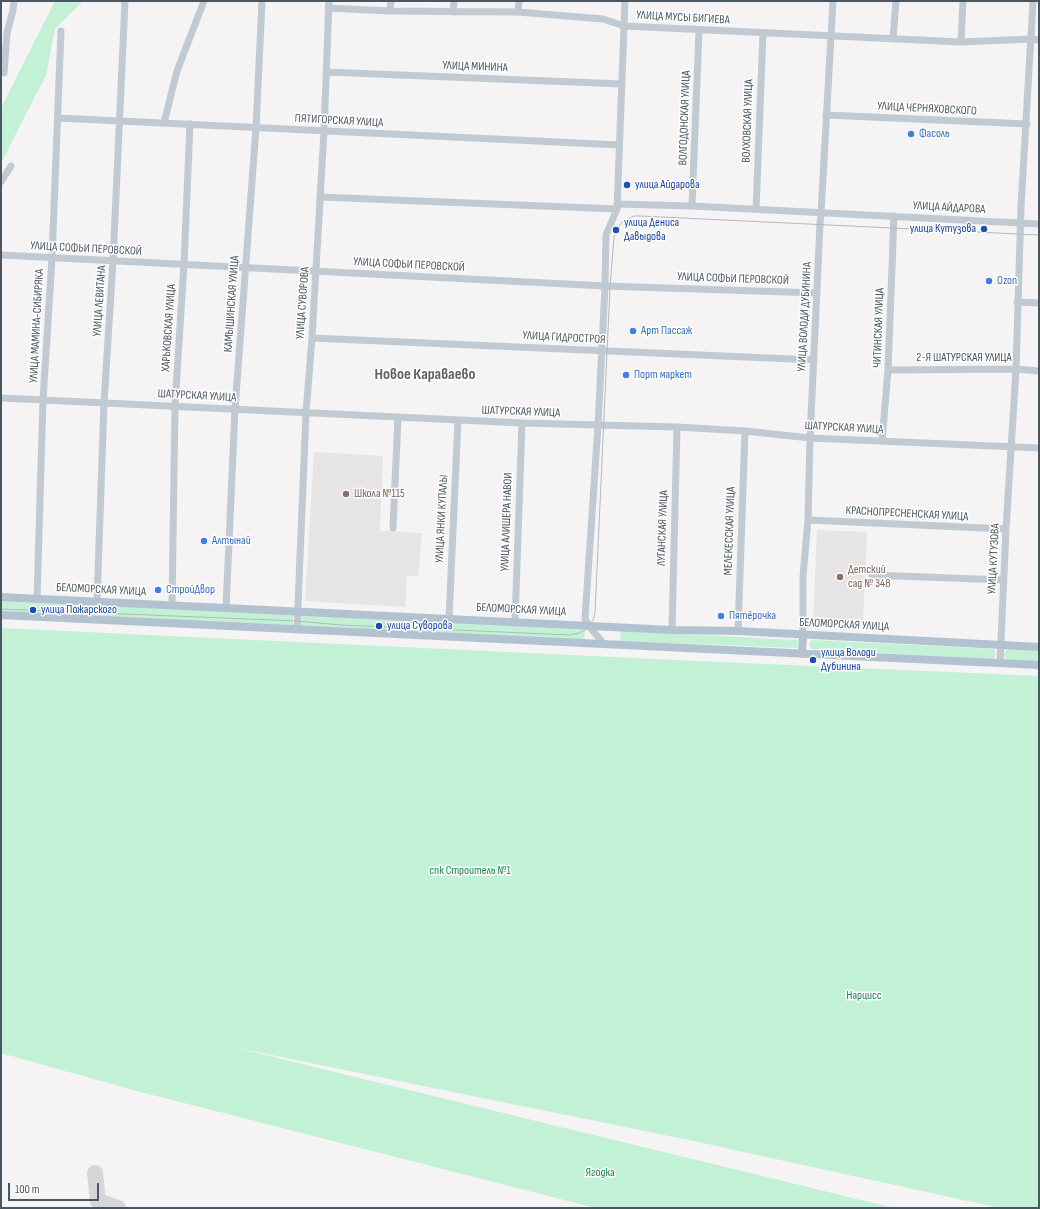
<!DOCTYPE html>
<meta charset="utf-8">
<style>
body{margin:0}
#map{position:relative;width:1040px;height:1209px;overflow:hidden;background:#f5f3f3;font-family:"Sofia Sans Condensed",sans-serif}
canvas{display:block}
.frame{position:absolute;inset:0;border:2px solid #4a5661;pointer-events:none}
.scale{position:absolute;left:8px;top:1183px;width:91px;height:18px;box-sizing:border-box;border:2px solid #4a5661;border-top:0;padding-left:5px;font-size:12px;line-height:14px;white-space:nowrap;color:#4a5661;-webkit-text-stroke:3px #fff;paint-order:stroke}
</style>
<div id="map">
<canvas width="1040" height="1209"></canvas>
<div class="frame"></div>
<div class="scale">100 m</div>
</div>
<script>
const g = document.querySelector('canvas').getContext('2d');
g.lineJoin = 'round';
function fill(path, color) { g.fillStyle = color; g.fill(path, 'evenodd'); }
const toPath = rows => new Path2D(rows.map(r => 'M' + r).join(''));
function trace(path, color, width, dash) { g.strokeStyle = color; g.lineWidth = width; g.lineCap = dash ? 'butt' : 'round'; g.setLineDash(dash || []); g.stroke(path); }
function label(font, color, halo, rows, align = 'center') {
  g.font = font + ' "Sofia Sans Condensed",sans-serif'; g.lineWidth = 3; g.setLineDash([]); g.textBaseline = 'middle'; g.strokeStyle = halo; g.fillStyle = color; for (const [text, x, y, turn = 0] of rows) {
    g.save(); g.translate(x, y); g.rotate((+turn || 0) * Math.PI / 180); g.textAlign = isNaN(turn) ? turn : align; if (halo) g.strokeText(text, 0, 0); g.fillText(text, 0, 0); g.restore();
  }
}
fill(toPath([
 [314,452,383,456,380,531,422,533,418,576,407,576,405,607,305,601],
 [817,530,867,532,863,625,813,623]
]), '#e6e4e5');
fill(toPath([
 [55,1,83,1,55,29,46,75,1,163,1,108],
 [1,599,293,614,293,626,1,612],
 [300,614,585,630,584,641,299,626],
 [1,628,697,661,1039,676,1039,1208,1000,1208,684,1139,232,1047,894,1208,596,1208,133,1090,1,1053],
 [621,631,797,640,798,644,797,648,620,641],
 [812,640,994,649,996,655,993,659,811,649,809,644],
 [1008,649,1039,650,1039,662,1007,660,1003,655]
]), '#c3f1d5');
trace(toPath([
 [95,1173,98,1201,118,1208]
]), '#d5d6d8', 16);
trace(toPath([
 [328,8,390,11,518,12,603,19,624,26,961,42,1031,39,1039,40],
 [390,11,391,1],
 [453,12,454,1],
 [518,12,519,1],
 [893,39,896,1],
 [961,42,963,1],
 [327,72,622,84],
 [4,73,7,33,13,10,14,1],
 [826,115,1027,124],
 [58,118,619,145],
 [164,123,177,71,204,1],
 [1,182,11,166],
 [320,197,617,209],
 [617,204,692,206,1039,224],
 [692,206,699,30],
 [756,209,763,33],
 [1,255,605,286,817,293],
 [1017,302,1039,303],
 [312,338,814,360],
 [888,370,1016,369,1039,371],
 [1,398,522,423,677,427,745,431,810,438,1039,448],
 [882,441,888,370,894,216],
 [808,520,1006,529],
 [393,528,398,417],
 [872,575,1004,580],
 [37,599,43,400,52,258,61,31],
 [97,601,104,403,113,261,125,1],
 [172,605,175,406,184,264,190,124],
 [226,608,235,409,256,128,262,1],
 [449,619,458,420],
 [515,622,522,423],
 [297,629,306,413,312,338,324,131,329,1],
 [672,630,677,427],
 [738,631,745,431],
 [803,635,803,576,808,520,810,438,820,224,821,213,833,1],
 [604,644,588,625,585,618,598,426,605,286,606,235,617,209,625,1],
 [1000,663,1006,529,1016,369,1021,207,1033,1]
]), '#c1cad2', 7);
trace(toPath([
 [1,597,672,630,738,631,1039,647],
 [1,615,1039,665],
 [802,654,803,635]
]), '#b3c2d1', 8);
trace(toPath([
 [1,609,297,621,341,625,570,635,579,633,585,630,593,620,595,613,610,287,614,237,618,228,623,221,634,216,640,216,1039,235]
]), '#b5b8bd', 1);
for (const [x, y, r, color] of [
 [911,134,4,"#3f7fe0"],
 [627,185,4,"#1a4fb4"],
 [984,229,4,"#1a4fb4"],
 [616,230,4,"#1a4fb4"],
 [989,281,4,"#3f7fe0"],
 [633,331,4,"#3f7fe0"],
 [626,375,4,"#3f7fe0"],
 [346,494,4,"#8d6e63"],
 [204,541,4,"#3f7fe0"],
 [840,577,4,"#8d6e63"],
 [158,590,4,"#3f7fe0"],
 [33,610,4,"#1a4fb4"],
 [721,616,4,"#3f7fe0"],
 [379,626,4,"#1a4fb4"],
 [813,660,4,"#1a4fb4"]
]) { const dot = new Path2D(); dot.arc(x, y, r, 0, 2 * Math.PI); g.fillStyle = color; g.fill(dot); trace(dot, '#fff', 1.5); }
label('12px', '#4a5661', '#fff', [
 ["УЛИЦА МУСЫ БИГИЕВА",683,18,3],
 ["УЛИЦА МИНИНА",475,67,2],
 ["УЛИЦА ЧЕРНЯХОВСКОГО",927,109,3],
 ["ВОЛГОДОНСКАЯ УЛИЦА",685,118,-88],
 ["ПЯТИГОРСКАЯ УЛИЦА",339,121,3],
 ["ВОЛХОВСКАЯ УЛИЦА",748,121,-88],
 ["УЛИЦА АЙДАРОВА",949,208,3],
 ["УЛИЦА СОФЬИ ПЕРОВСКОЙ",86,249,3],
 ["УЛИЦА СОФЬИ ПЕРОВСКОЙ",409,265,3],
 ["УЛИЦА СОФЬИ ПЕРОВСКОЙ",733,279,2],
 ["УЛИЦА ЛЕВИТАНА",100,301,-86],
 ["УЛИЦА СУВОРОВА",303,303,-86],
 ["КАМЫШИНСКАЯ УЛИЦА",232,304,-86],
 ["УЛИЦА ВОЛОДИ ДУБИНИНА",805,317,-87],
 ["УЛИЦА МАМИНА-СИБИРЯКА",37,326,-87],
 ["ХАРЬКОВСКАЯ УЛИЦА",169,328,-86],
 ["ЧИТИНСКАЯ УЛИЦА",879,328,-88],
 ["УЛИЦА ГИДРОСТРОЯ",564,338,3],
 ["2-Я ШАТУРСКАЯ УЛИЦА",964,358],
 ["ШАТУРСКАЯ УЛИЦА",197,396,3],
 ["ШАТУРСКАЯ УЛИЦА",521,412,2],
 ["ШАТУРСКАЯ УЛИЦА",844,428,3],
 ["КРАСНОПРЕСНЕНСКАЯ УЛИЦА",907,514,3],
 ["УЛИЦА ЯНКИ КУПАЛЫ",442,519,-87],
 ["УЛИЦА АЛИШЕРА НАВОИ",507,522,-88],
 ["ЛУГАНСКАЯ УЛИЦА",663,528,-88],
 ["МЕЛЕКЕССКАЯ УЛИЦА",730,531,-88],
 ["УЛИЦА КУТУЗОВА",994,559,-87],
 ["БЕЛОМОРСКАЯ УЛИЦА",101,590,3],
 ["БЕЛОМОРСКАЯ УЛИЦА",521,610,3],
 ["БЕЛОМОРСКАЯ УЛИЦА",844,625,3]
]);
label('12px', '#366cbe', '#fff', [
 ["Фасоль",919,134],
 ["Ozon",997,281],
 ["Арт Пассаж",641,331],
 ["Порт маркет",634,375],
 ["Алтынай",212,541],
 ["СтройДвор",166,590],
 ["Пятёрочка",729,616]
], 'left');
label('12px', '#164399', '#fff', [
 ["улица Айдарова",635,185],
 ["улица Дениса",624,223],
 ["Давыдова",624,237],
 ["улица Кутузова",976,229,"right"],
 ["улица Пожарского",41,610],
 ["улица Суворова",387,626],
 ["улица Володи",821,653],
 ["Дубинина",821,667]
], 'left');
label('12px', '#785e54', '#fff', [
 ["Школа №115",354,494],
 ["Детский",848,570],
 ["сад № 348",848,584]
], 'left');
label('12px', '#17864f', '#fff', [
 ["спк Строитель №1",470,871],
 ["Нарцисс",864,996],
 ["Ягодка",600,1173]
]);
label('bold 16px', '#5f6368', '#fff', [
 ["Новое Караваево",425,375]
]);
</script>
